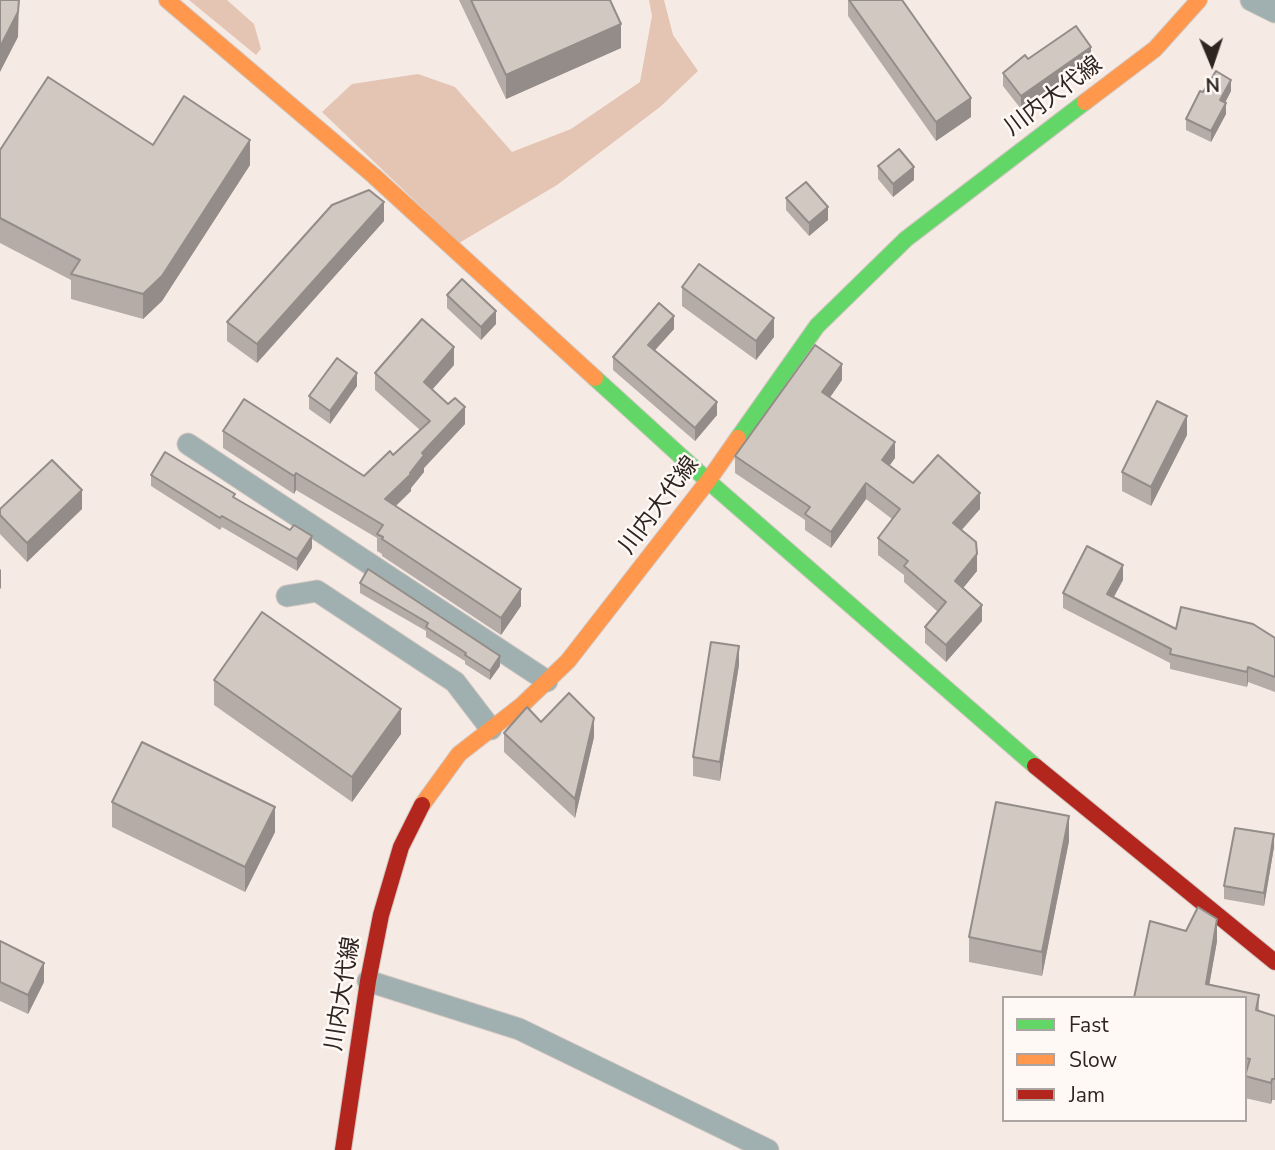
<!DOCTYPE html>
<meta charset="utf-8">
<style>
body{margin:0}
#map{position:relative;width:1275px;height:1150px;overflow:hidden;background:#f6eae4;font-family:"Nunito Sans",sans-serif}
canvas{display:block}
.legend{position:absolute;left:1002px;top:996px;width:245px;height:126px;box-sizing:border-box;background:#fff9f6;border:2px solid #aca4a0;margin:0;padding:9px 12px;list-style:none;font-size:21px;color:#2f2520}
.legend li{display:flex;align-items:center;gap:14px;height:35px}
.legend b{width:35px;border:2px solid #aca4a0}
.north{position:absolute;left:1177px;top:28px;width:70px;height:70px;-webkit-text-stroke:5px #fff9f6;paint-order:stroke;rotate:178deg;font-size:19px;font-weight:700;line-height:28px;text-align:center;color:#2f2520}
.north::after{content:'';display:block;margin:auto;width:24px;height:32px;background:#2f2520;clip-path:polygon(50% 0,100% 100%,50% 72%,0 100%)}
</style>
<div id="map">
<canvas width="1275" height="1150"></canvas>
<ul class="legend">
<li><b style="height:9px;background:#63d668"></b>Fast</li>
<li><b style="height:9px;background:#ff974d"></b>Slow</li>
<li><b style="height:9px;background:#b3261e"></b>Jam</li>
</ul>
<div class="north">N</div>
</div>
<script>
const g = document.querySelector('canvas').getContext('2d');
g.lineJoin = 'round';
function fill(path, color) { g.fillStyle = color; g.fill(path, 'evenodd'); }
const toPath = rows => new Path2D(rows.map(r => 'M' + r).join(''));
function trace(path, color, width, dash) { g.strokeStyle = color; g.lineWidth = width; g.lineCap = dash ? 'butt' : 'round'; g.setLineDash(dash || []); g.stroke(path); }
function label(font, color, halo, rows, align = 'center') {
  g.font = font + ' "Nunito Sans","Noto Sans JP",sans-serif'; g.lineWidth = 5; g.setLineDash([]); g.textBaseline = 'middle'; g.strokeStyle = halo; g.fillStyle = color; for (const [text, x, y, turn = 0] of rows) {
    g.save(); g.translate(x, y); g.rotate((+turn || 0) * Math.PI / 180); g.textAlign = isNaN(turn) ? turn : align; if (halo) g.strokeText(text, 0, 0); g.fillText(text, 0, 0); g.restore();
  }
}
fill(toPath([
 [189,0,227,0,254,24,261,49,256,55],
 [649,0,664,0,673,35,698,71,660,107,557,185,459,243,322,112,352,84,418,74,455,87,512,152,571,129,640,82,652,16]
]), '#e4c4b2');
const street = toPath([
 [1251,0,1275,12],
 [188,444,547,681],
 [287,596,317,591,455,682,491,729],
 [368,981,519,1029,768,1150]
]);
const fast = toPath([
 [595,378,708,481,1035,766],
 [738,438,817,326,906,239,1085,102]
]);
const slow = toPath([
 [167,0,374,176,595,378],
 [1085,102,1155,49,1199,0],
 [422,805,459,754,522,705,568,661,708,481,738,438]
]);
const jam = toPath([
 [1035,766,1275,962],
 [343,1150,368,981,381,915,401,847,422,805]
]);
trace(street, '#d1c7c2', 23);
trace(fast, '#d1c7c2', 18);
trace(slow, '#d1c7c2', 18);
trace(jam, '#d1c7c2', 18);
trace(street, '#a0afaf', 21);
trace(fast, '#63d668', 16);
trace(slow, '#ff974d', 16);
trace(jam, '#b3261e', 16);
fill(toPath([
 [459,0,610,0,621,48,506,99],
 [848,0,902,0,971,117,936,141,848,16],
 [1028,59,1091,60,1021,109,1003,86,1003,73],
 [1231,91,1225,103,1226,114,1211,142,1186,130,1186,119,1203,92],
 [153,145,250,165,162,301,143,319,71,299,71,280,0,243,0,150],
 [878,166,914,180,893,197,878,179],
 [786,198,828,220,809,236,786,210],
 [384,221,257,363,227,341,227,322],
 [682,287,774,337,756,360,682,306],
 [447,295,496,324,481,340,447,308],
 [674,329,654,351,717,415,695,441,613,370,613,357],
 [454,365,432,389,465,424,424,468,424,472,411,488,411,491,396,506,521,606,501,635,382,556,382,554,377,551,377,538,296,490,294,494,223,448,223,431,364,476,393,455,420,430,375,390,375,373],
 [842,380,830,397,895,458,889,466,913,483,980,509,962,530,977,571,963,588,982,621,946,662,925,643,925,627,938,612,904,582,904,575,878,555,878,538,892,519,866,499,831,548,805,530,805,520,735,473,735,456],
 [357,386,330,424,309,409,309,396],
 [1187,435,1151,506,1122,491,1122,472],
 [151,475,235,498,312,548,297,571,222,527,220,530,151,486],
 [0,509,82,509,27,562,0,534],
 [1123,580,1114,597,1176,629,1275,638,1275,692,1248,682,1247,687,1170,669,1170,663,1063,608,1063,593],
 [360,583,500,666,490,680,465,664,465,661,426,637,426,631,360,593],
 [739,665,720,781,693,776,693,757],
 [214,680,401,734,352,802,214,705],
 [541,722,594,737,575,818,504,752,504,733],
 [112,802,275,832,245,892,112,827],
 [1069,841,1042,976,969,962,969,937],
 [1274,847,1264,906,1224,899,1224,886],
 [1198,907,1217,919,1217,941,1209,985,1259,995,1259,1011,1275,1016,1275,1100,1272,1100,1271,1104,1245,1098,1245,998,1134,998,1150,921,1186,931],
 [0,941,44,982,28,1014,0,1001]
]), '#b5aca7');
fill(toPath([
 [19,0,18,37,0,72,0,47],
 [621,24,621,48,506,99,506,75],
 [1091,47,1091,60,1021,109,1021,96],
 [1231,80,1231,91,1220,112,1220,100],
 [971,98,971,117,936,141,936,122],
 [1226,103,1226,114,1211,142,1211,131],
 [250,140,250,165,162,301,143,319,143,294],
 [914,167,914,180,893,197,893,184],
 [384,202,384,221,257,363,257,344],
 [828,207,828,220,809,236,809,223],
 [496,311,496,324,481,340,481,327],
 [674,316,674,329,648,358,648,345],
 [774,318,774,337,756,360,756,341],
 [454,347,454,365,424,399,424,382],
 [842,364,842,380,822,409,822,392],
 [357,373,357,386,330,424,330,411],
 [717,402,717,415,695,441,695,428],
 [465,407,465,424,424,468,424,472,411,488,411,491,385,516,385,499,410,473,422,453],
 [1187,416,1187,435,1151,506,1151,487],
 [895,442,895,458,882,476,882,460],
 [296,473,296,490,294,494,294,476],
 [866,483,866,499,831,548,831,532],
 [82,490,82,509,27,562,27,543],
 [980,493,980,509,953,539,953,523],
 [312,536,312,548,297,571,297,559],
 [977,554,977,571,955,598,955,581],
 [1123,565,1123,580,1107,609,1107,594],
 [1,569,1,588,0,589,0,570],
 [521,589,521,606,501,635,501,618],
 [982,605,982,621,946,662,946,645],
 [739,646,739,665,720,781,720,762],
 [500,656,500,666,490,680,490,671],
 [1248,667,1248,682,1247,687,1247,672],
 [401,709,401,734,352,802,352,777],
 [594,718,594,737,575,818,575,799],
 [275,807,275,832,245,892,245,867],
 [1069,816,1069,841,1042,976,1042,952],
 [1274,834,1274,847,1264,906,1264,893],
 [1217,919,1217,941,1207,998,1206,984],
 [44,963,44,982,28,1014,28,995],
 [1272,1079,1272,1100,1271,1104,1271,1083]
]), '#938c88');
const building = toPath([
 [0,0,19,0,18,12,0,47,0,0],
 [471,0,610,0,621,24,506,75,471,0],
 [849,0,902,0,971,98,936,122,849,0],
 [1076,26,1091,47,1021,96,1003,73,1025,55,1028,59,1076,26],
 [1216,71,1231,80,1220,100,1226,103,1211,131,1186,119,1200,91,1203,92,1216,71],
 [48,77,153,145,184,96,250,140,162,276,143,294,71,274,80,260,0,218,0,150,48,77],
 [899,149,914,167,893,184,878,166,899,149],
 [806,182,828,207,809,223,786,198,806,182],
 [369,190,384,202,257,344,227,322,332,205,369,190],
 [699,264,774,318,756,341,682,287,699,264],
 [462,279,496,311,481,327,447,295,462,279],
 [659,303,674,316,648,345,717,402,695,428,613,357,659,303],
 [422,319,454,347,424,382,448,404,455,398,465,407,422,453,424,455,410,473,411,474,385,499,521,589,501,618,382,539,383,537,377,534,383,525,296,473,294,476,223,431,244,399,364,476,390,451,393,455,430,421,375,373,422,319],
 [815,345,842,364,822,392,895,442,882,460,913,483,938,455,980,493,953,523,976,542,977,554,955,581,982,605,946,645,925,627,946,602,904,566,908,561,878,538,900,509,866,483,831,532,805,514,810,507,735,456,815,345],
 [337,358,357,373,330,411,309,396,337,358],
 [1157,401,1187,416,1151,487,1122,472,1157,401],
 [165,452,235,494,233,497,290,530,294,525,312,536,297,559,222,516,220,518,151,475,165,452],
 [52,460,82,490,27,543,0,515,0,509,52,460],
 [1087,546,1123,565,1107,594,1176,629,1181,607,1253,624,1275,638,1275,677,1248,667,1247,672,1170,654,1171,649,1063,593,1087,546],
 [368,569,500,656,490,671,465,655,466,653,426,627,428,623,360,583,368,569],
 [262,612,401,709,352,777,214,680,262,612],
 [711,642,739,646,720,762,693,757,711,642],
 [569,693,594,718,575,799,504,733,527,707,541,722,569,693],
 [142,742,275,807,245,867,112,802,142,742],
 [996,802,1069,816,1042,952,969,937,996,802],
 [1235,828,1274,834,1264,893,1224,886,1235,828],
 [1198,907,1217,919,1206,984,1259,995,1256,1010,1275,1016,1275,1079,1272,1079,1271,1083,1245,1076,1250,1059,1245,1058,1245,998,1134,998,1150,921,1186,931,1198,907],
 [0,941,44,963,28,995,0,982,0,941]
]);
fill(building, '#d2c8c2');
trace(building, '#938c88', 2);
label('23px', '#2f2520', '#fff9f6', [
 ["川内大代線",1054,97,-37],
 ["川内大代線",660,506,-53],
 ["川内大代線",344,994,-81]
]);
</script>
